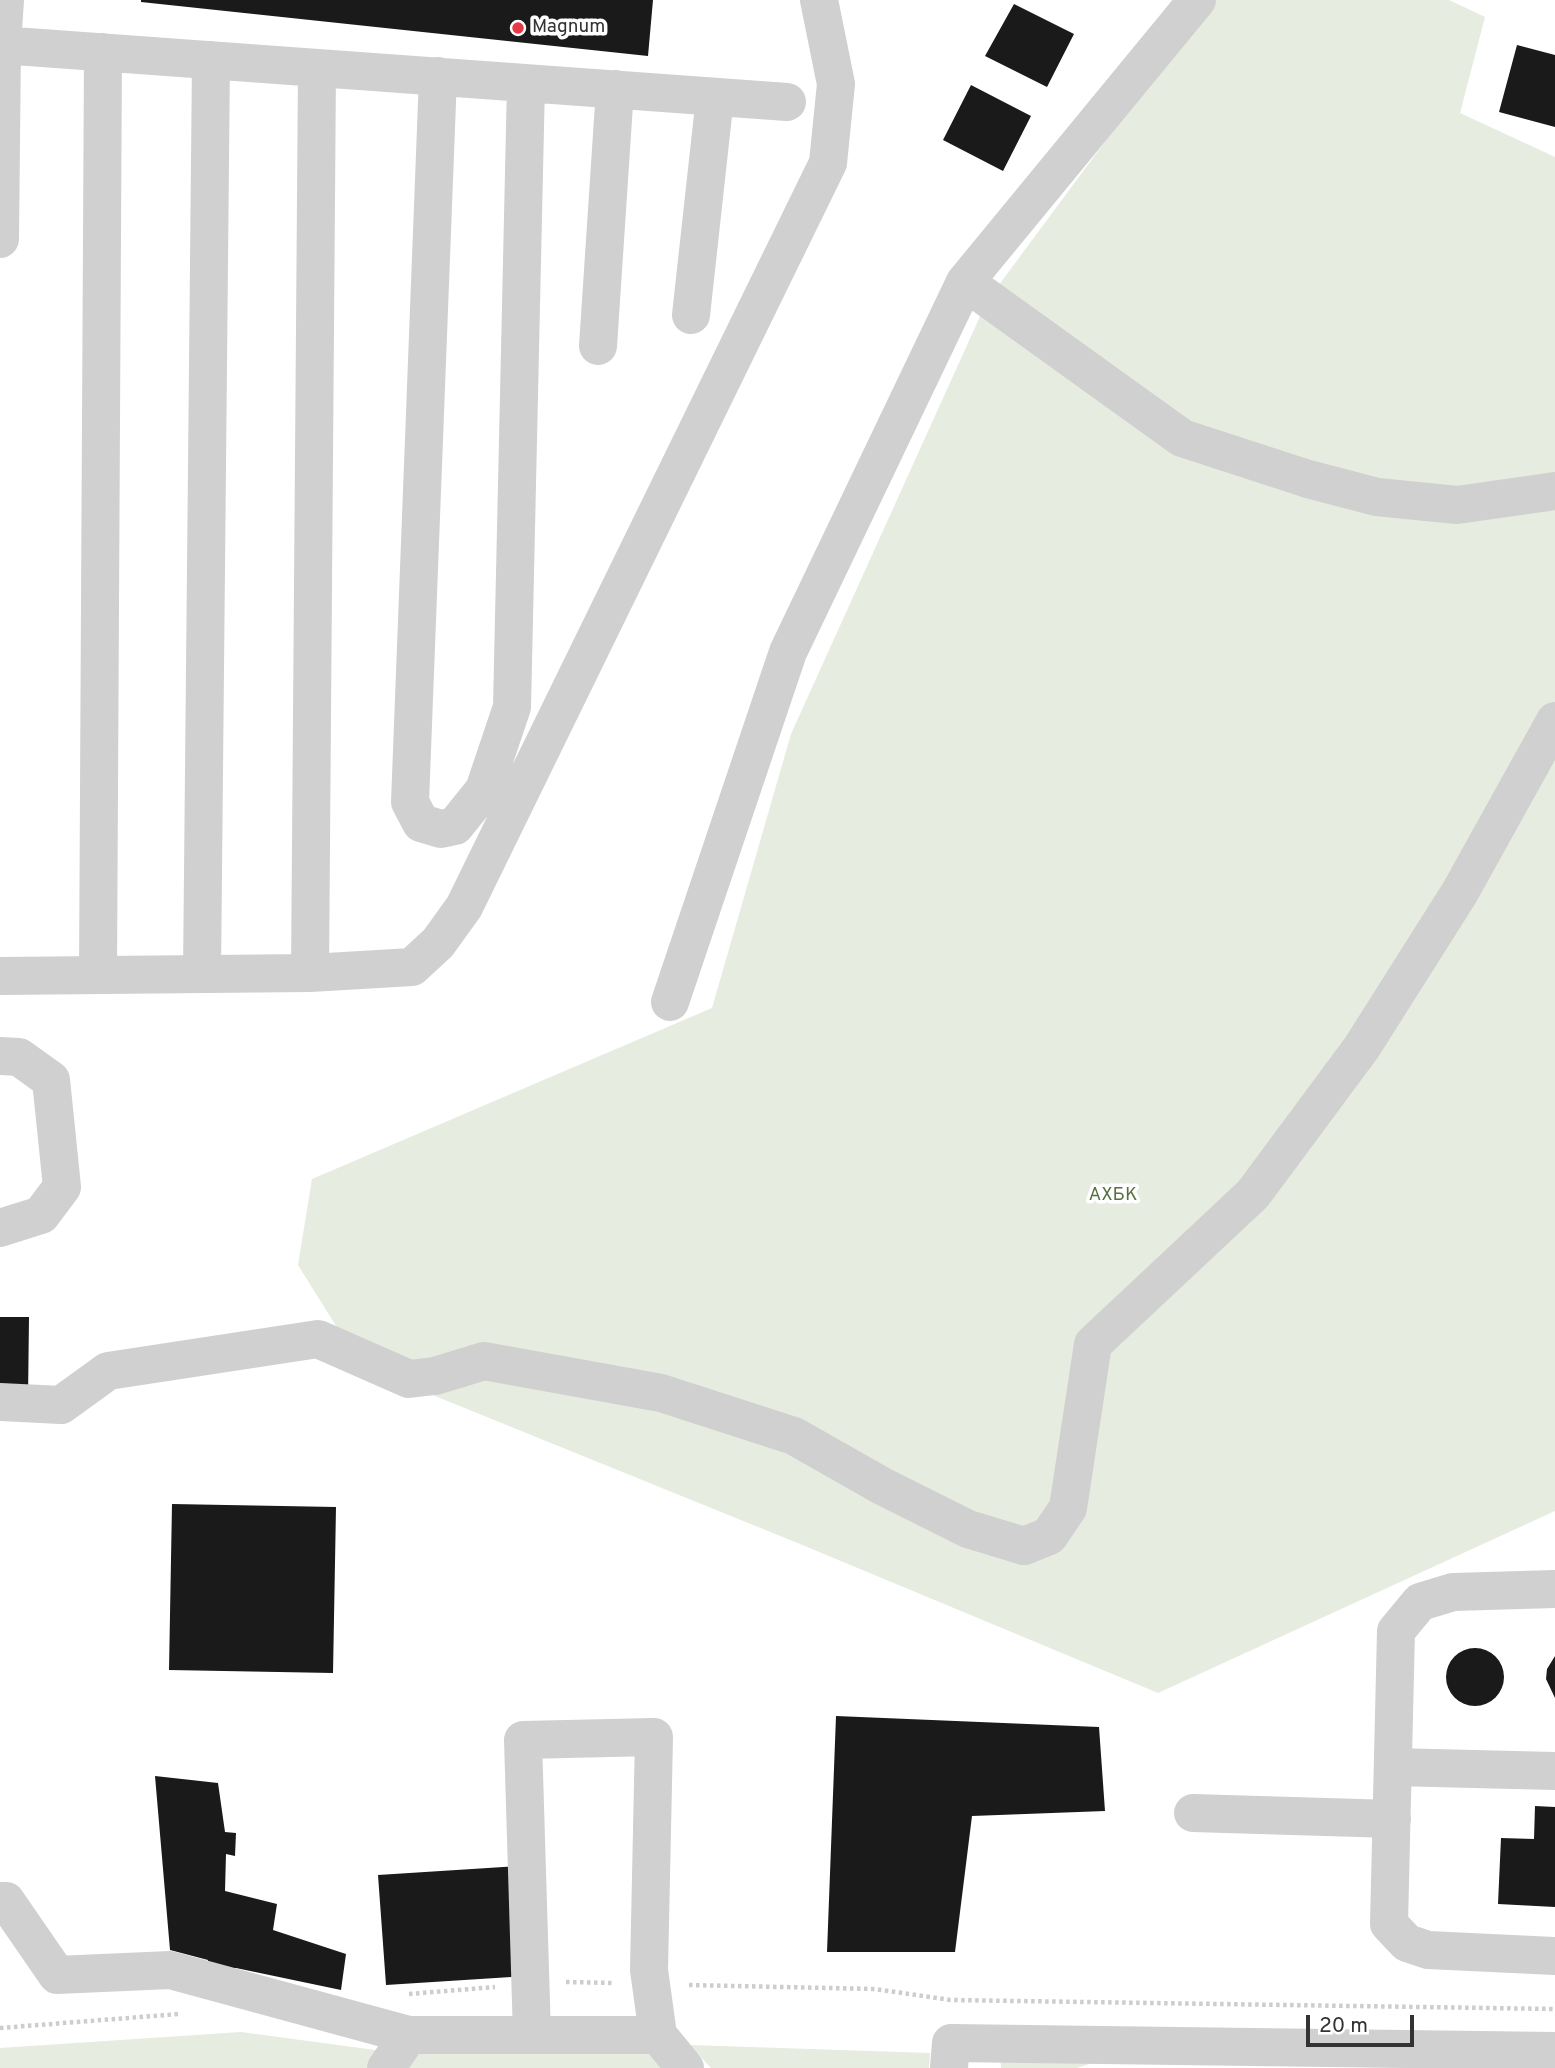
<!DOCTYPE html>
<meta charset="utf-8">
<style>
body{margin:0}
#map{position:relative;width:1555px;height:2068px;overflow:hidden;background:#fff;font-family:Overpass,sans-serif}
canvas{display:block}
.scale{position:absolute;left:1306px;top:2015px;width:108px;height:32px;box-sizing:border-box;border:4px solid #333;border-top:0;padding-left:9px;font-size:21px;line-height:24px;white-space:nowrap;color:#333;-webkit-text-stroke:5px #fff;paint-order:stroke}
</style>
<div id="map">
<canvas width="1555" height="2068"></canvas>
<div class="scale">20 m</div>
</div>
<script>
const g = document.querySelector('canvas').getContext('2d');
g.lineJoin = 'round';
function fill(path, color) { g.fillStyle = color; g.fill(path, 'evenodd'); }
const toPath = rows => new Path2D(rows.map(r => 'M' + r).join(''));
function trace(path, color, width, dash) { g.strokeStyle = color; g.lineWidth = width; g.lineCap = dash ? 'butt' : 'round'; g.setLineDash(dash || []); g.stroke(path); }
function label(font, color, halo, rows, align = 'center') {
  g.font = font + ' Overpass,sans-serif'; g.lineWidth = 7; g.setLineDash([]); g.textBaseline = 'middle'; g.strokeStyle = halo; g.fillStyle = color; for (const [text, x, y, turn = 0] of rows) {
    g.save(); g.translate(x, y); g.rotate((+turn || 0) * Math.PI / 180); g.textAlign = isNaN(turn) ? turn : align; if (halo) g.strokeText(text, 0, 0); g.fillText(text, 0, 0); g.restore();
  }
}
fill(toPath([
 [1210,0,1449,0,1485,17,1460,113,1555,157,1555,1511,1158,1693,800,1544,361,1366,298,1265,312,1179,712,1008,791,734,987,301],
 [241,2032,390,2052,651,2046,666,2068,0,2068,0,2048],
 [690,2045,930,2053,929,2068,711,2068],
 [1117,2055,1077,2068,1001,2068,1000,2056]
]), '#e6ecdf');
fill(toPath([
 [141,0,653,0,648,56,141,2],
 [1014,4,1074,34,1047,87,985,56],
 [1517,45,1555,55,1555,127,1499,112],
 [971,85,1031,116,1003,171,943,140],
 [0,1317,29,1317,28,1399,0,1399],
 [172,1504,336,1507,333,1673,169,1670],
 '1446 1677a29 29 0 1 1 58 0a29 29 0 1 1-58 0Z',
 [1555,1656,1555,1698,1546,1679,1547,1669],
 [836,1716,1099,1727,1105,1811,972,1816,955,1952,827,1952],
 [155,1776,218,1783,225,1832,236,1833,235,1856,226,1854,225,1891,277,1904,273,1930,346,1954,341,1990,236,1968,207,1968,208,1960,170,1950],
 [1535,1806,1555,1807,1555,1907,1498,1904,1501,1838,1534,1839],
 [519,1866,527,1976,386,1985,378,1875]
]), '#1a1a1a');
trace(toPath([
 [566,1982,614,1983],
 [689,1985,875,1989,950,2000,1555,2009],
 [409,1994,495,1987],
 [0,2028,179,2014]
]), '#cdcdcd', 4.5, [3.5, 3.5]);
trace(toPath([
 [0,45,787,102],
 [438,76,410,802,421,823,441,829,455,826,484,790,512,707,526,83],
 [0,239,2,45,5,0],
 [965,282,1182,438,1308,479,1377,497,1457,505,1555,491],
 [691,315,715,97],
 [598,346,615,89],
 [310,973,317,68],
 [202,974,211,60],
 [98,975,103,52],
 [0,976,310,973,412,967,438,943,464,907,828,163,836,84,819,0],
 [670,1002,788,652,965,282,1197,0],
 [0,1056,19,1057,51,1080,62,1187,41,1215,0,1228],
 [0,1402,61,1405,108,1371,318,1339,409,1379,435,1376,484,1361,661,1393,794,1436,882,1486,968,1529,1024,1546,1049,1536,1068,1508,1093,1344,1253,1194,1362,1047,1460,892,1555,721],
 [1555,1589,1453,1592,1420,1602,1396,1631,1389,1924,1407,1943,1428,1950,1555,1956],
 [1393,1767,1555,1771],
 [1193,1813,1392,1819],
 [0,1901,6,1901,57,1975,170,1970,409,2035,658,2035,685,2068],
 [532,2035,523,1740,654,1737,649,1970,658,2035],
 [386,2068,409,2035],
 [949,2068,951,2043,1555,2051]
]), '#d0d0d0', 38);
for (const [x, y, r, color] of [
 [518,28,7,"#e63946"]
]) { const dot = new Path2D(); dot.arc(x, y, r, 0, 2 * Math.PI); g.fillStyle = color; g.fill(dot); trace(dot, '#fff', 2.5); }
label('19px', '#333', '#fff', [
 ["Magnum",532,28]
], 'left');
label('19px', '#56703f', '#fff', [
 ["АХБК",1113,1196]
]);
</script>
